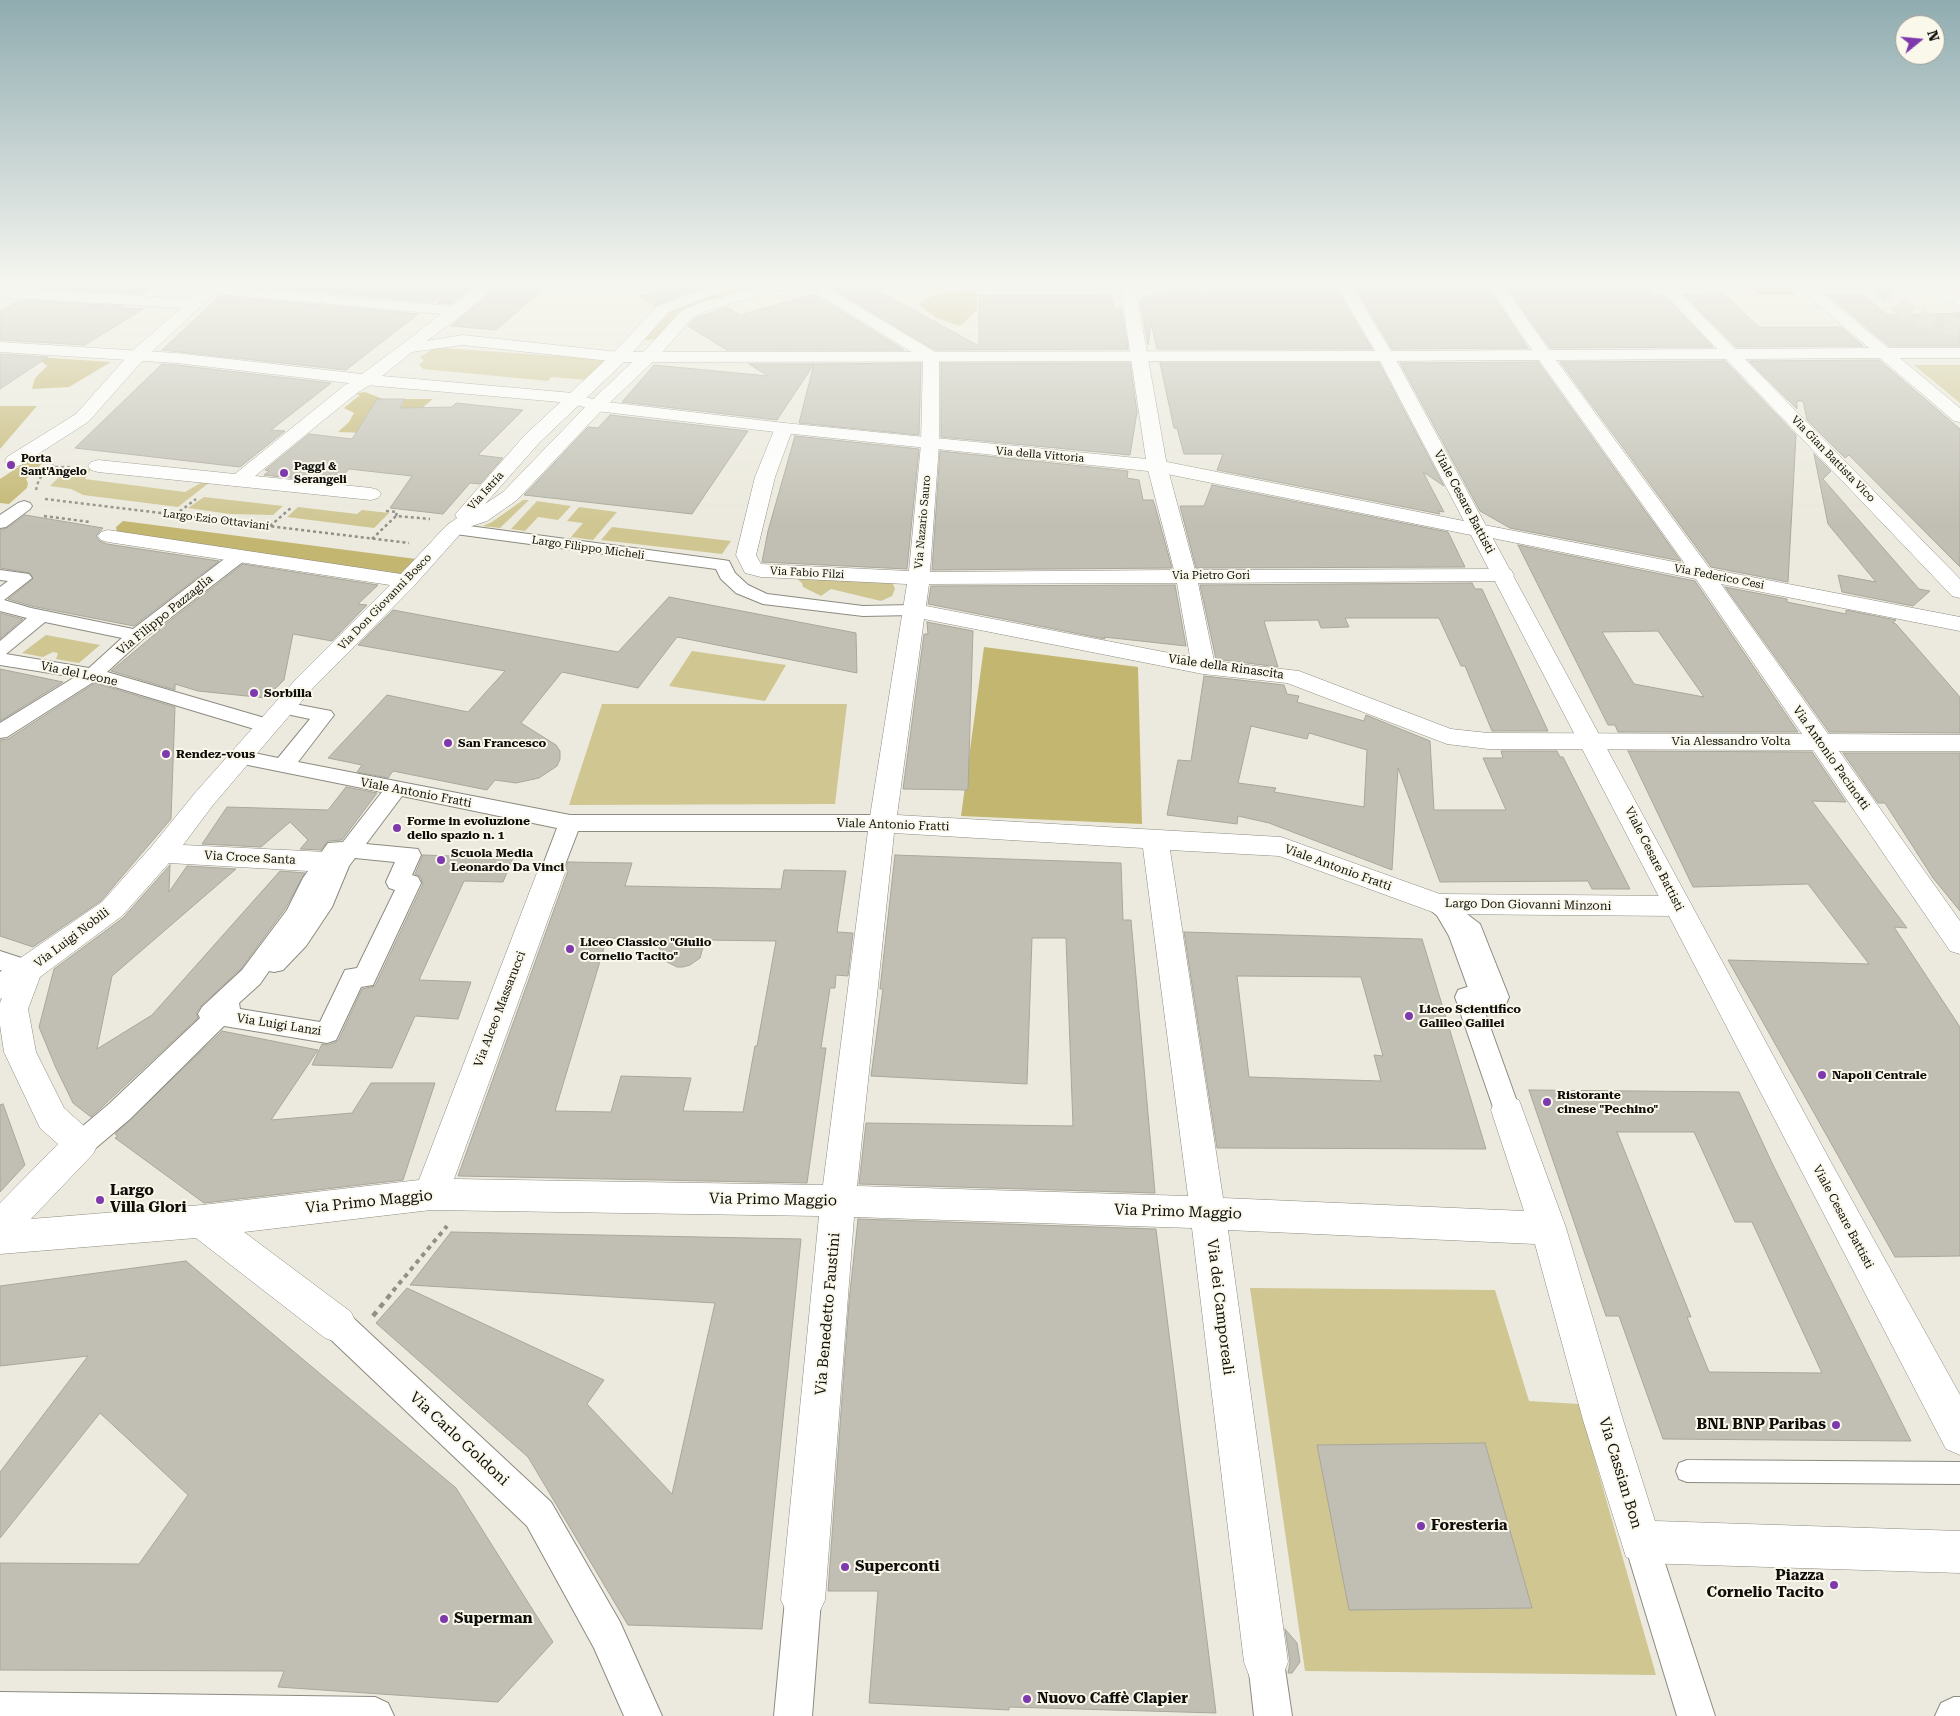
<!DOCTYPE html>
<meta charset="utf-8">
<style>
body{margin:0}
#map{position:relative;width:1960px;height:1716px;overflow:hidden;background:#eceade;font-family:"Roboto Serif",serif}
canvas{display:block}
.north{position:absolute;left:1895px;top:15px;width:50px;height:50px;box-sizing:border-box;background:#faf8eb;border:1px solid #9c9a91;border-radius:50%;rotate:73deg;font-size:14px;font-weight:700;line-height:20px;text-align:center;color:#0f0e0a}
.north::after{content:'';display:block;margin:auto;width:18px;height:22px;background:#7e39ac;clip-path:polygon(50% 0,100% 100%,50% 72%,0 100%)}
</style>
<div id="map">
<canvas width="1960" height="1716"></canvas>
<div class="north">N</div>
</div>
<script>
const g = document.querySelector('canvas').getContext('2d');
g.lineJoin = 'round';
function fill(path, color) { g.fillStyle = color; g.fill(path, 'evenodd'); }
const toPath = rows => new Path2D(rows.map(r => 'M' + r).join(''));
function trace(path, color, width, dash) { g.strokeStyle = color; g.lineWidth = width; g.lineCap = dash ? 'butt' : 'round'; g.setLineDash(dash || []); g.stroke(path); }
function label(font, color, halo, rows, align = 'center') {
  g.font = font + ' "Roboto Serif",serif'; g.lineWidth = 4; g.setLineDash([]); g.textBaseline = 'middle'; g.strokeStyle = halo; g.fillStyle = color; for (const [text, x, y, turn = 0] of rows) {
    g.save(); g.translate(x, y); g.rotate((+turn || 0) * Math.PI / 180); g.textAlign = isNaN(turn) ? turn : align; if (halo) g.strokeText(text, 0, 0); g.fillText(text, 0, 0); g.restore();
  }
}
fill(toPath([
 [749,285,762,285,763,288,719,298,657,339,647,340,641,338,669,310,688,302],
 [443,348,571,357,604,361,586,380,551,377,548,381,423,369,419,365,424,360,420,358,421,356,433,349],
 [1914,365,1960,365,1960,403],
 [91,469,85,479,185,492,204,481,210,482,178,507,83,495,71,489,50,486,66,470],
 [204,497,283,506,273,515,230,514,188,508],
 [523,500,529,500,500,528,483,526,492,522],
 [537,501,571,506,558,520,538,517,525,531,511,529],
 [298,507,357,514,362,510,389,513,374,528,287,517],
 [579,507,617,512,593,540,571,537,583,523,567,521],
 [612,527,731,541,722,554,601,540],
 [796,578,888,582,893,584,895,589,892,596,881,601,831,589,821,596,803,587,802,583],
 [46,635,100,645,79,663,56,659,58,653,53,652,43,657,22,653],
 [692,651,786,665,765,701,669,686],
 [602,704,847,704,835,804,569,805],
 [1250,1288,1495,1290,1529,1401,1579,1404,1656,1675,1305,1671]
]), '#cfc692');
fill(toPath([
 [1749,285,1787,285,1797,295,1760,295],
 [977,290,977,310,960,326,936,318,918,304,936,294],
 [36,357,111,362,69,387,32,389,35,378,47,366],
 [365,392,383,399,378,407,372,407,369,412,374,412,365,433,338,432,349,422,354,413,344,408,360,395,354,394],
 [405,399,433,399,422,408,400,408],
 [0,406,37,406,0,449],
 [38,454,50,456,26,479,28,483,27,488,9,504,0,503,0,479],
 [123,521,416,559,400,574,117,535,116,527],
 [984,647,1138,667,1142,824,961,816]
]), '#c3b671');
const building = toPath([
 [46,285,156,285,142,294,41,288,46,285],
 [242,285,477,285,451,304,437,303,443,293,432,302,242,285],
 [499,285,548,285,496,330,451,326,499,285],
 [673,285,689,285,697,289,655,306,640,296,673,285],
 [846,285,868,285,979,346,979,295,1110,294,1115,310,1121,307,1128,349,935,350,833,289,846,285],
 [1356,285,1404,285,1406,288,1486,285,1528,348,1392,349,1356,289,1359,289,1356,285],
 [1505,285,1644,285,1652,294,1663,294,1713,347,1550,348,1505,285],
 [1336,289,1372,349,1157,349,1151,323,1148,345,1140,300,1158,292,1336,289],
 [1723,293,1759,327,1841,327,1863,346,1736,347,1683,294,1723,293],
 [814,294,904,350,727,350,688,326,694,319,726,307,740,315,814,294],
 [1826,294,1861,294,1888,315,1960,313,1960,346,1889,346,1826,294],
 [220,296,418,314,346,370,162,350,220,296],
 [20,300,123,306,121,308,143,309,85,345,0,340,0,312,20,300],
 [0,354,48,357,0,389,0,354],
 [1879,360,1960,429,1960,567,1849,455,1845,458,1807,420,1803,401,1797,401,1797,409,1749,361,1879,360],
 [1725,361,1796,435,1788,582,1711,567,1560,362,1725,361],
 [1538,362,1681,561,1510,528,1480,511,1400,363,1538,362],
 [921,363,919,435,799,423,814,364,921,363],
 [941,363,1130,363,1137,412,1130,455,941,437,941,363],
 [1160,363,1379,363,1444,486,1423,472,1444,512,1438,511,1440,514,1217,470,1223,454,1184,454,1177,428,1174,428,1160,363],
 [162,364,176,365,331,383,271,430,285,431,240,467,75,448,162,364],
 [749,364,814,364,777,420,622,402,654,365,768,376,749,364],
 [377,399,405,399,400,408,452,407,456,403,523,410,478,455,503,458,480,484,470,483,443,514,390,508,412,476,349,469,336,483,264,475,269,471,265,470,309,434,352,439,377,399],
 [610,415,748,431,692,514,524,495,588,427,598,428,610,415],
 [795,436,919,449,907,569,762,562,768,531,795,436],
 [940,451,1128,471,1127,478,1139,480,1143,500,1153,500,1155,506,1172,568,932,570,940,451],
 [1814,454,1831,471,1823,479,1919,589,1930,591,1913,606,1842,592,1838,575,1876,582,1828,524,1814,454],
 [1212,485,1448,532,1465,567,1196,568,1180,506,1204,506,1212,485],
 [25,515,103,528,96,536,100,541,107,544,219,561,134,626,31,606,8,599,33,579,30,573,0,568,0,530,7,528,25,515],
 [1518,545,1695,581,1798,732,1618,732,1615,725,1608,725,1518,545],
 [1658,631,1704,697,1634,684,1602,632,1658,631],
 [243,564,378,585,358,604,367,605,332,641,293,634,284,680,266,698,198,691,175,684,175,690,111,671,160,630,158,630,243,564],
 [1472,583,1475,589,1482,589,1548,731,1492,731,1465,666,1461,666,1439,618,1345,618,1349,627,1321,628,1318,620,1264,621,1278,667,1216,659,1200,585,1472,583],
 [1175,585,1186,646,1104,637,1105,639,928,604,931,586,1175,585],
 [1725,587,1787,599,1787,602,1846,614,1846,610,1896,620,1893,623,1896,624,1960,697,1960,733,1829,732,1725,587],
 [669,597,856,633,857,673,677,637,638,688,562,672,521,723,556,745,560,751,560,759,557,766,539,778,516,783,495,780,487,790,393,771,388,778,357,772,362,765,328,758,387,695,468,712,505,671,358,645,393,610,618,652,669,597],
 [0,613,23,619,0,639,0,613],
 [927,622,973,631,968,790,903,789,924,634,928,634,927,622],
 [0,669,63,682,0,721,0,669],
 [1204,676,1284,685,1287,694,1299,696,1297,702,1364,721,1366,715,1430,741,1434,810,1506,810,1483,758,1503,758,1501,751,1557,751,1560,757,1563,757,1630,889,1592,889,1588,881,1440,882,1398,768,1392,870,1269,823,1238,816,1237,824,1167,815,1178,760,1191,761,1204,676],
 [1251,726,1307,739,1309,733,1367,750,1364,807,1274,792,1276,788,1238,783,1251,726],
 [95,683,175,707,171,819,101,901,33,947,0,936,0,740,8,739,95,683],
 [1628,751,1812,752,1846,802,1812,801,1907,928,1894,927,1960,1027,1960,1256,1895,1257,1728,960,1869,964,1808,884,1693,887,1628,751],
 [1843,753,1960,753,1960,911,1933,878,1885,803,1878,803,1843,753],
 [346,787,377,793,342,840,328,841,321,850,300,849,308,840,290,822,261,847,202,844,227,807,328,810,346,787],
 [423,855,513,858,503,882,464,881,419,980,471,982,458,1019,415,1016,392,1068,312,1065,322,1044,328,1045,338,1041,362,989,375,986,423,884,420,876,415,874,423,855],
 [895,855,1121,863,1123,920,1131,920,1155,1193,859,1184,866,1123,1073,1126,1066,938,1032,938,1027,1084,871,1076,883,989,880,989,895,855],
 [568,862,632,863,625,886,781,889,784,870,846,871,837,932,853,933,848,976,836,975,835,988,830,988,821,1048,826,1048,807,1183,458,1176,568,871,566,867,568,862],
 [607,938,654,939,667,962,677,967,683,967,690,965,700,958,705,940,776,941,757,1046,755,1046,743,1112,683,1111,691,1078,621,1076,611,1112,555,1111,607,938],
 [170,865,169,892,187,866,236,869,112,976,97,1049,152,1015,280,871,305,873,285,909,241,969,201,1006,196,1013,198,1018,91,1117,73,1103,56,1068,39,1027,54,969,123,918,170,865],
 [1184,932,1422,939,1486,1149,1217,1148,1184,932],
 [1237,976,1361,977,1383,1056,1374,1055,1381,1081,1249,1077,1237,976],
 [222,1031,318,1050,271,1120,352,1113,371,1083,435,1083,403,1180,204,1203,115,1138,118,1136,115,1134,222,1031],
 [1529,1090,1739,1092,1773,1165,1911,1441,1663,1439,1619,1316,1606,1316,1529,1090],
 [1617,1132,1694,1132,1735,1222,1752,1222,1822,1373,1709,1372,1687,1317,1691,1317,1617,1132],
 [3,1104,25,1165,0,1192,0,1105,3,1104],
 [858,1219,1156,1229,1216,1713,1009,1707,1009,1710,869,1703,878,1591,828,1591,849,1302,858,1219],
 [451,1232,801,1239,762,1629,628,1625,528,1457,376,1323,407,1288,604,1380,587,1404,672,1494,715,1303,410,1285,451,1232],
 [186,1261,456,1488,553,1642,498,1702,278,1687,284,1671,0,1670,0,1563,139,1564,188,1495,100,1413,0,1538,0,1472,88,1356,0,1366,0,1286,186,1261],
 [1485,1443,1532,1608,1349,1610,1317,1445,1485,1443],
 [1285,1629,1297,1643,1300,1662,1292,1673,1288,1673,1290,1662,1285,1629]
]);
fill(building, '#c1bfb3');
trace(building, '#a9a79b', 1);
trace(toPath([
 [1879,285,1898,305,1912,314,1926,320,1960,328]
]), '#cbc9be', 17, [17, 9]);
const service = toPath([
 [1443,906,1449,908,1465,935,1484,988,1482,993,1476,994,1470,993,1468,988,1449,936,1435,912,1437,908,1443,906],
 [1687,1460,1960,1462,1960,1484,1687,1482,1679,1479,1676,1471,1679,1463,1687,1460]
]);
const pedestrian = toPath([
 [24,501,30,503,32,506,30,509,6,527,0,528,0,515,18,503,24,501],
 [454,524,723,560,729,561,735,573,748,585,767,594,863,606,913,605,919,606,922,610,919,614,913,615,863,616,763,604,736,593,721,579,716,569,448,533,446,529,448,525,454,524],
 [238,552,244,553,247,557,244,561,143,639,107,672,275,721,278,726,275,731,268,732,261,731,95,681,7,737,0,738,0,723,75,677,0,665,0,641,27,618,0,611,0,587,8,581,0,580,0,570,29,574,32,578,4,600,31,608,133,629,232,553,238,552],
 [45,622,122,638,89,668,6,654,45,622],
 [284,702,331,711,334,715,298,762,570,815,882,815,890,818,893,823,890,828,882,831,578,831,563,870,560,876,552,878,544,876,541,870,557,828,402,796,366,844,418,849,421,855,412,875,418,877,421,883,373,985,361,987,336,1040,327,1043,224,1026,130,1119,91,1152,81,1156,71,1152,67,1144,71,1136,110,1103,200,1018,198,1014,202,1007,242,970,287,910,303,878,328,843,343,842,382,792,233,762,230,757,233,752,240,750,278,758,310,719,277,712,274,708,277,704,284,702],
 [355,858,395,862,386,882,389,888,395,890,357,968,345,970,320,1022,240,1009,239,1003,260,984,269,971,274,972,283,970,306,946,332,907,349,866,355,858],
 [1438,895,1446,898,1480,924,1509,997,1506,1004,1497,1007,1483,1007,1520,1110,1517,1118,1507,1121,1497,1118,1494,1110,1455,997,1458,990,1467,987,1481,987,1462,935,1430,910,1426,904,1430,898,1438,895],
 [0,951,37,963,40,970,37,977,28,979,0,970,0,951],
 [338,1310,349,1314,551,1502,620,1622,662,1716,624,1716,594,1648,527,1526,327,1336,323,1325,327,1314,338,1310],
 [1641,1525,1653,1530,1658,1542,1715,1716,1677,1716,1624,1542,1629,1530,1641,1525],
 [803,1582,816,1587,821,1600,812,1716,774,1716,785,1600,790,1587,803,1582],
 [1266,1644,1279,1649,1284,1662,1292,1716,1254,1716,1248,1662,1253,1649,1266,1644],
 [0,1692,375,1697,388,1703,394,1716,0,1716,0,1692],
 [1954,1697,1960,1697,1960,1716,1935,1716,1941,1703,1954,1697]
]);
const minor = toPath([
 [206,285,452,306,480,285,497,285,463,314,413,351,407,353,401,351,399,348,401,345,441,314,214,294,144,359,88,422,21,465,14,467,7,465,5,461,7,457,76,414,132,351,181,308,0,297,0,287,190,299,206,285],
 [766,285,791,285,788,288,711,309,693,317,659,356,602,410,517,500,487,521,472,526,461,533,414,586,313,688,213,805,183,845,326,852,336,855,340,862,336,869,326,872,169,863,122,916,40,977,28,1009,36,1052,64,1108,93,1134,98,1144,93,1154,31,1219,202,1205,419,1180,538,870,542,863,552,860,562,863,566,870,454,1179,823,1185,869,823,907,584,761,577,745,573,736,555,755,477,775,428,778,424,784,423,790,424,793,428,775,477,756,555,761,564,909,571,921,444,923,359,808,288,806,285,823,285,937,353,939,357,939,444,930,572,1174,570,1147,466,1120,285,1135,285,1167,466,1195,570,1503,569,1511,570,1514,575,1511,580,1503,581,1198,583,1214,661,1299,671,1451,729,1488,733,1802,734,1696,579,1472,534,1469,530,1472,526,1479,524,1685,564,1539,360,1386,361,1380,360,1378,356,1380,352,1386,351,1532,350,1488,285,1503,285,1549,350,1717,349,1657,285,1672,285,1735,349,1869,348,1795,285,1812,285,1888,348,1960,348,1960,358,1900,358,1960,408,1960,422,1954,421,1880,358,1745,359,1960,579,1960,598,1952,596,1726,359,1556,360,1710,569,1960,617,1960,631,1721,584,1828,734,1960,735,1960,751,1839,751,1960,921,1960,954,1950,951,1813,750,1488,749,1447,744,1287,683,1203,674,924,619,897,815,1281,837,1440,894,1678,896,1688,899,1692,906,1688,913,1678,916,1438,914,1279,856,1170,850,1223,1198,1524,1211,1491,1110,1495,1100,1507,1096,1519,1100,1566,1228,1623,1420,1655,1521,1960,1531,1960,1573,1641,1563,1626,1557,1583,1420,1535,1244,1228,1230,1288,1662,1282,1678,1266,1684,1250,1678,1244,1662,1192,1228,854,1217,825,1600,818,1615,803,1622,788,1615,781,1600,819,1216,431,1210,244,1232,351,1312,357,1325,351,1338,338,1343,325,1338,196,1238,0,1254,0,1203,58,1144,40,1128,4,1052,0,1025,0,1003,2,998,0,999,0,972,102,902,152,846,195,793,297,678,390,585,108,542,101,540,98,536,101,532,108,530,401,574,447,525,457,518,455,515,458,511,525,435,613,353,657,306,702,289,707,291,710,294,707,297,669,312,625,361,539,443,485,504,503,492,590,402,647,348,681,311,699,303,766,285],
 [1177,583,1190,657,926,606,929,584,1177,583],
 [894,833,1143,848,1188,1196,857,1186,894,833],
 [933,285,1109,285,1106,288,1101,290,941,290,936,288,933,285],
 [366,375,372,376,375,380,372,384,357,393,255,476,371,488,378,490,381,494,378,498,371,500,98,472,91,470,88,466,91,462,98,460,235,474,345,385,366,375]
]);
const tertiary = toPath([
 [1336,285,1351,285,1394,356,1833,1166,1960,1395,1960,1455,1946,1449,1471,535,1157,472,784,433,596,411,571,403,366,385,176,363,0,352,0,342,176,353,362,374,401,345,463,335,619,352,1375,351,1336,285],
 [463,345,619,362,1380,361,1464,521,1157,460,784,423,599,401,573,393,382,376,412,352,463,345],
 [1921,285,1940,285,1960,295,1960,306,1923,288,1921,285]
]);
trace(service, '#8d8b80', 2);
trace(pedestrian, '#8d8b80', 2);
trace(minor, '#8d8b80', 1);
trace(tertiary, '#8d8b80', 1);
trace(toPath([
 [54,465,52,467,73,467],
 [36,490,39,479,52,467],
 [45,499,409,543],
 [386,511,397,512,396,516,430,519],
 [175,515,196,499],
 [44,516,90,522],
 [270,526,292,507],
 [372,539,396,516]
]), '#918f86', 2.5, [3, 3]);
trace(toPath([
 [393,1291,447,1226]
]), '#918f86', 4, [4.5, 4.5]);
trace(toPath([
 [373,1316,394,1290]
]), '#918f86', 4.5, [5.5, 5.5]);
fill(service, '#fff');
fill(pedestrian, '#fff');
fill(minor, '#fff');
fill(tertiary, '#fff');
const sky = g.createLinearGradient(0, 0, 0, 525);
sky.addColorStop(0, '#90acb0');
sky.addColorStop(0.54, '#f6f6f0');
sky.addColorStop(1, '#f6f6f000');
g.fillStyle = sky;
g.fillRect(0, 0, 1960, 525);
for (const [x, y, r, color] of [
 [11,465,5,"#7e39ac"],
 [284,473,5,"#7e39ac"],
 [254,693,5,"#7e39ac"],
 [448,743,5,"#7e39ac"],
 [166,754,5,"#7e39ac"],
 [397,828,5,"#7e39ac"],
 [441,860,5,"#7e39ac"],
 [570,949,5,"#7e39ac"],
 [1409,1016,5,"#7e39ac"],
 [1822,1075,5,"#7e39ac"],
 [1547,1102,5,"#7e39ac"],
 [100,1200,5,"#7e39ac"],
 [1836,1425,5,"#7e39ac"],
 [1421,1526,5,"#7e39ac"],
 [845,1567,5,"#7e39ac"],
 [1834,1585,5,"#7e39ac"],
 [444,1619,5,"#7e39ac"],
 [1027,1699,5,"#7e39ac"]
]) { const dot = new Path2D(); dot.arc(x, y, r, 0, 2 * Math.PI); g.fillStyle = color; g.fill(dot); trace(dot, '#faf8eb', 2); }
label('11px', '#0f0e0a', '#faf8eb', [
 ["Via della Vittoria",1040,455,5],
 ["Via Gian Battista Vico",1833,459,46],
 ["Via Istria",486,491,-48],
 ["Largo Ezio Ottaviani",216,520,7],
 ["Via Nazario Sauro",923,522,-85],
 ["Largo Filippo Micheli",588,548,8],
 ["Via Fabio Filzi",807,573,3],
 ["Via Pietro Gori",1211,576],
 ["Via Federico Cesi",1719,577,11],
 ["Via Don Giovanni Bosco",385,602,-46]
]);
label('bold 11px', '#0f0e0a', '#faf8eb', [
 ["Porta",21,459],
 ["Sant'Angelo",21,472],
 ["Paggi &",294,467],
 ["Serangeli",294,480]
], 'left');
label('12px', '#0f0e0a', '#faf8eb', [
 ["Viale Cesare Battisti",1464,502,62],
 ["Via Filippo Pazzaglia",165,615,-39],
 ["Viale della Rinascita",1226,667,8],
 ["Via del Leone",79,674,12],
 ["Via Alessandro Volta",1731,741],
 ["Via Antonio Pacinotti",1831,758,55],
 ["Viale Antonio Fratti",416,793,11],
 ["Viale Antonio Fratti",893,825,2],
 ["Via Croce Santa",250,858,3],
 ["Viale Cesare Battisti",1654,859,63],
 ["Viale Antonio Fratti",1338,868,20],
 ["Largo Don Giovanni Minzoni",1528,905,1],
 ["Via Luigi Nobili",72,938,-37],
 ["Via Alceo Massarucci",500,1009,-69],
 ["Via Luigi Lanzi",279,1025,9],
 ["Viale Cesare Battisti",1843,1217,62]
]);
label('bold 12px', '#0f0e0a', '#faf8eb', [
 ["Sorbilla",264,693],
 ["San Francesco",458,743],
 ["Rendez-vous",176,754],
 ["Forme in evoluzione",407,821],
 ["dello spazio n. 1",407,835],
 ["Scuola Media",451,853],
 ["Leonardo Da Vinci",451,867],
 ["Liceo Classico \"Giulio",580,942],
 ["Cornelio Tacito\"",580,956],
 ["Liceo Scientifico",1419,1009],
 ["Galileo Galilei",1419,1023],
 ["Napoli Centrale",1832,1075],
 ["Ristorante",1557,1095],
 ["cinese \"Pechino\"",1557,1109]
], 'left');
label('bold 15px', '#0f0e0a', '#faf8eb', [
 ["Largo",110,1191],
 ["Villa Glori",110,1208],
 ["BNL BNP Paribas",1826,1425,"right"],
 ["Foresteria",1431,1526],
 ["Superconti",855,1567],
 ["Piazza",1824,1576,"right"],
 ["Cornelio Tacito",1824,1593,"right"],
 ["Superman",454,1619],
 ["Nuovo Caffè Clapier",1037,1699]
], 'left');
label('15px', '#0f0e0a', '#faf8eb', [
 ["Via Primo Maggio",773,1200,1],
 ["Via Primo Maggio",369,1202,-6],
 ["Via Primo Maggio",1178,1212,2],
 ["Via dei Camporeali",1220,1307,83],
 ["Via Benedetto Faustini",828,1314,-85],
 ["Via Carlo Goldoni",459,1439,43],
 ["Via Cassian Bon",1620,1473,73]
]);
</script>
